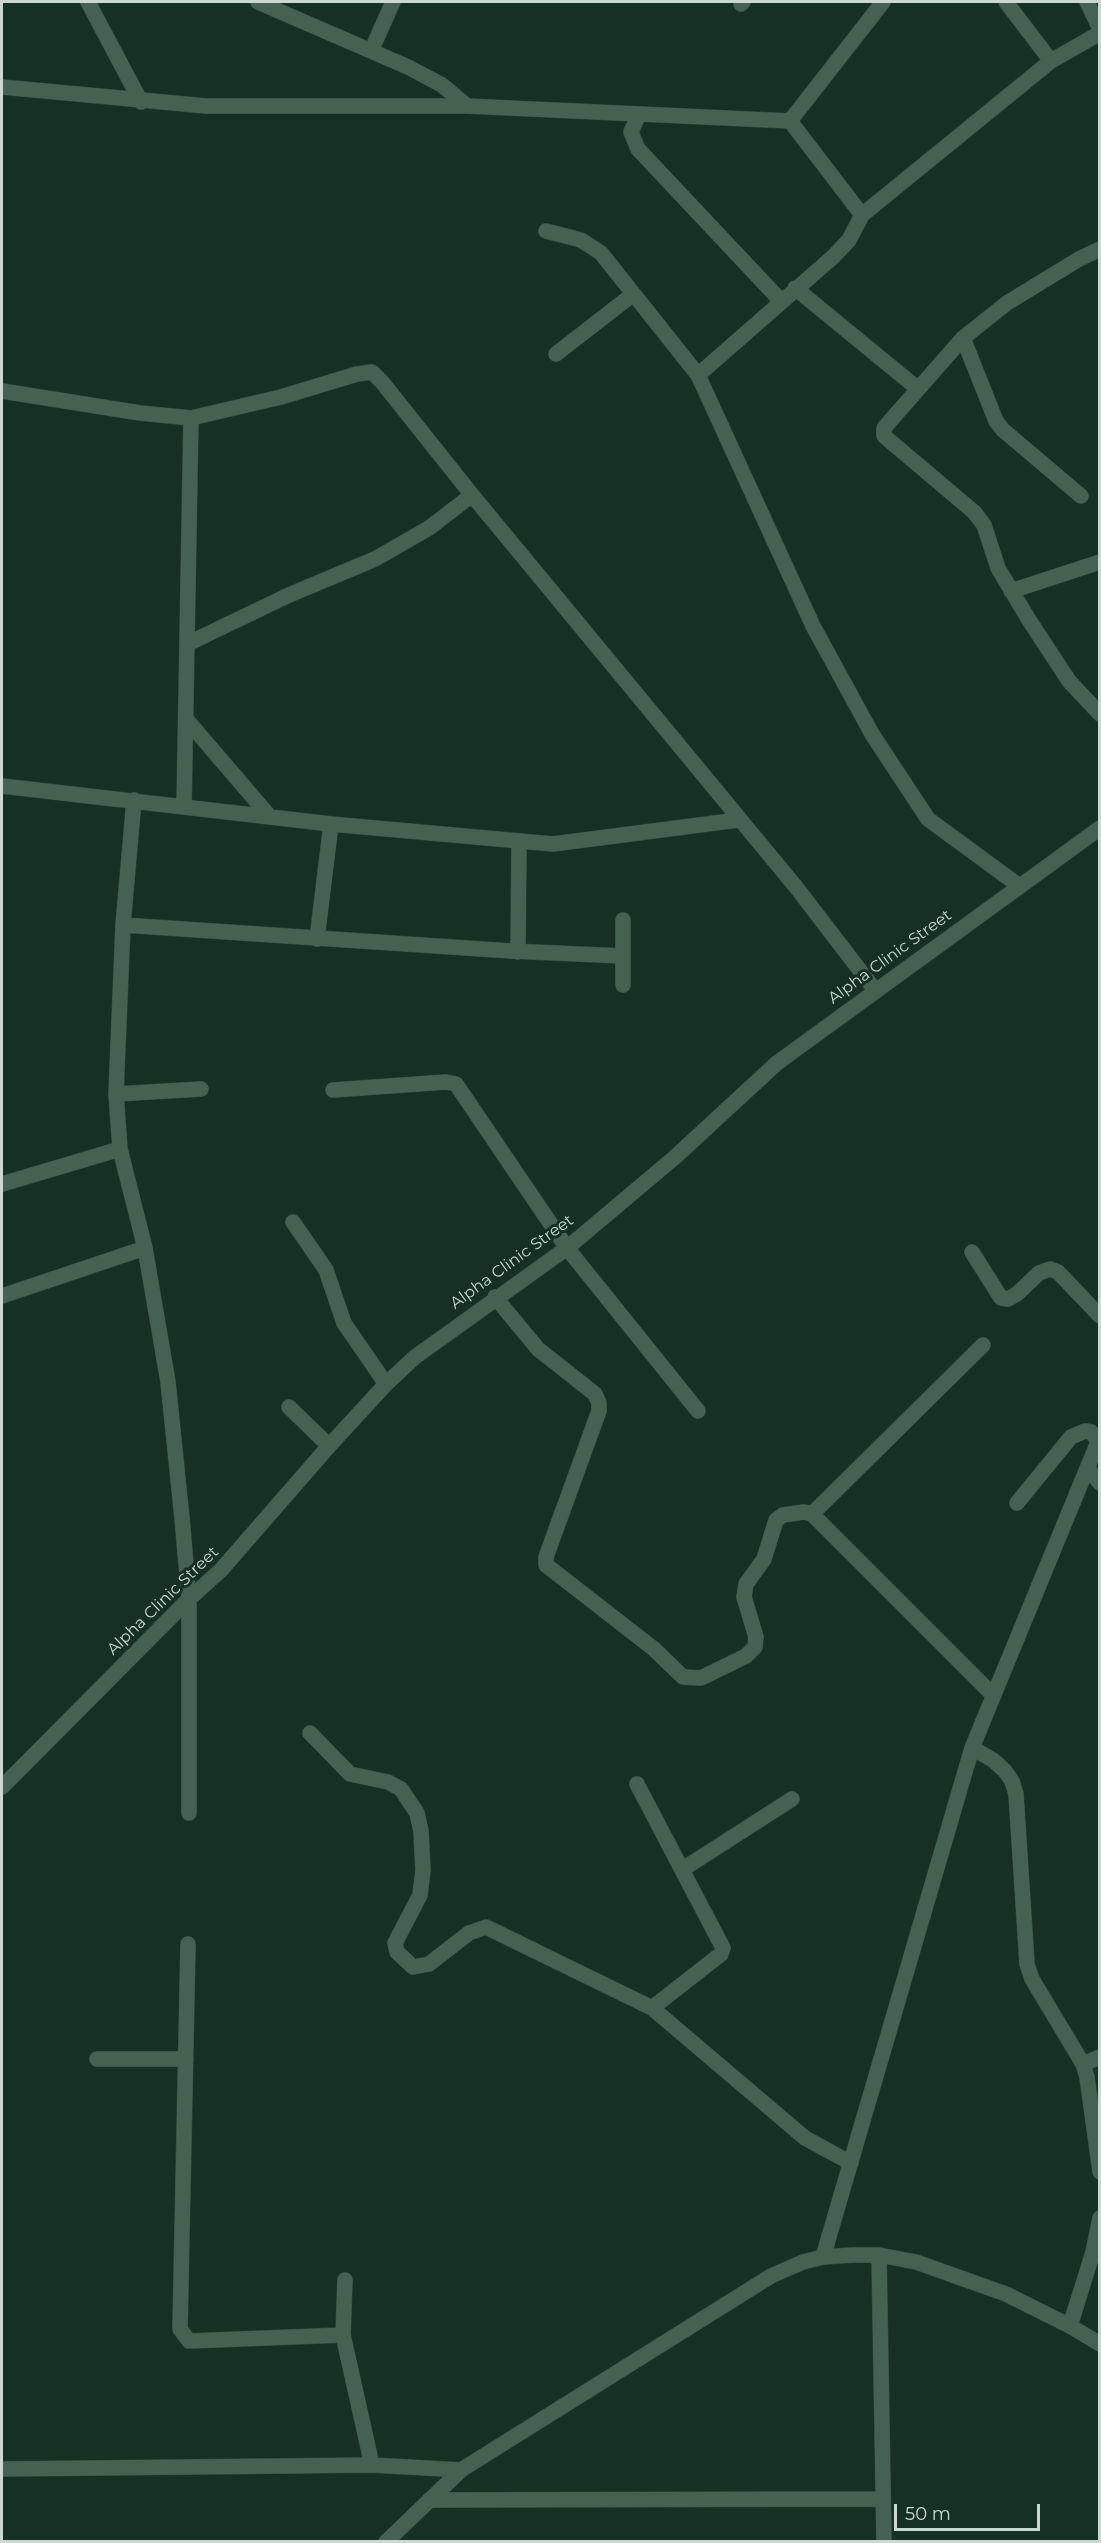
<!DOCTYPE html>
<style>
body{margin:0}
#map{position:relative;width:1101px;height:2543px;overflow:hidden;background:#163121;font-family:Montserrat,sans-serif}
canvas{display:block}
.frame{position:absolute;inset:0;border:3px solid #c9d9ce;pointer-events:none}
.scale{position:absolute;left:894px;top:2504px;width:146px;height:27px;box-sizing:border-box;border:3px solid #c9d9ce;border-top:0;padding-left:8px;font-size:18px;line-height:21px;white-space:nowrap;color:#c9d9ce;-webkit-text-stroke:4px #163121;paint-order:stroke}
</style>
<div id="map">
<canvas width="1101" height="2543"></canvas>
<div class="frame"></div>
<div class="scale">50 m</div>
</div>
<script>
const g = document.querySelector('canvas').getContext('2d');
g.lineJoin = 'round';
const toPath = rows => new Path2D(rows.map(r => 'M' + r).join(''));
function trace(path, color, width, dash) { g.strokeStyle = color; g.lineWidth = width; g.lineCap = dash ? 'butt' : 'round'; g.setLineDash(dash || []); g.stroke(path); }
function label(font, color, halo, rows, align = 'center') {
  g.font = font + ' Montserrat,sans-serif'; g.lineWidth = 6; g.setLineDash([]); g.textBaseline = 'middle'; g.strokeStyle = halo; g.fillStyle = color; for (const [text, x, y, turn = 0] of rows) {
    g.save(); g.translate(x, y); g.rotate((+turn || 0) * Math.PI / 180); g.textAlign = isNaN(turn) ? turn : align; if (halo) g.strokeText(text, 0, 0); g.fillText(text, 0, 0); g.restore();
  }
}
const minor = toPath([
 [88,2,141,102],
 [258,2,408,67,442,85,467,106],
 [1006,2,1051,61],
 [1087,2,1100,29],
 [741,4,743,2],
 [371,51,393,2],
 [2,87,206,106,467,106,790,121],
 [639,114,631,132,638,149,781,301],
 [790,121,883,2],
 [790,121,862,215],
 [546,231,581,240,601,253,698,375,813,626,872,734,928,819,1018,885],
 [1100,249,1079,259,1007,303,963,338,884,428,884,436,974,512,984,525,998,568,1029,620,1069,681,1100,714],
 [795,288,917,388],
 [963,338,996,421,1003,430,1081,496],
 [556,354,632,295],
 [698,375,834,256,849,240,862,215,1051,61,1100,33],
 [2,391,140,413,191,418,281,397,357,374,372,372,382,382,472,495,796,887,875,990],
 [1011,591,1100,562],
 [187,644,289,595,375,559,429,528,472,495],
 [186,719,270,817],
 [2,786,331,824,553,844,738,820],
 [134,800,123,925,116,1094,120,1149,145,1248,168,1382,182,1518,189,1599,189,1813],
 [184,807,191,418],
 [623,920,623,985],
 [123,925,511,951,623,956],
 [317,939,331,824],
 [518,952,519,842],
 [333,1090,446,1082,456,1084,567,1248,698,1411],
 [116,1094,201,1089],
 [2,1184,120,1149],
 [293,1222,326,1270,344,1323,386,1384],
 [972,1252,1001,1298,1008,1299,1017,1294,1039,1273,1050,1269,1058,1272,1100,1316],
 [2,1296,145,1248],
 [495,1297,538,1349,595,1394,599,1403,599,1411,546,1557,546,1565,654,1649,683,1677,701,1678,746,1656,755,1647,756,1637,744,1597,746,1584,764,1559,776,1520,783,1515,804,1512,812,1514,993,1695],
 [289,1407,329,1446],
 [1088,1469,1100,1483],
 [1017,1503,1071,1437,1085,1431,1091,1432,1098,1441],
 [812,1514,983,1345],
 [310,1733,350,1774,388,1782,401,1789,417,1813,421,1831,423,1870,420,1895,395,1943,397,1952,413,1967,429,1964,469,1933,486,1927,652,2008,805,2138,851,2163],
 [972,1748,993,1760,1005,1771,1012,1781,1016,1794,1027,1964,1032,1979,1083,2064,1087,2077,1100,2172],
 [637,1784,723,1948,721,1954,652,2008],
 [2,1787,189,1599,221,1570,329,1446,386,1384,415,1357,567,1248,674,1158,777,1063,1100,828],
 [683,1869,792,1799],
 [188,1944,180,2329,189,2341,343,2335],
 [97,2059,186,2059],
 [1083,2064,1100,2057],
 [879,2255,884,2542],
 [823,2257,972,1748,1100,1437],
 [345,2280,343,2335,372,2465],
 [1070,2326,1093,2252,1100,2218],
 [2,2469,372,2465,461,2470],
 [429,2500,883,2499],
 [386,2542,461,2470,771,2276,803,2262,823,2257,853,2255,879,2255,916,2262,1006,2294,1070,2326,1100,2344]
]);
trace(minor, '#344b3d', 16);
trace(minor, '#456250', 15);
label('16px', '#c9d9ce', '#163121', [
 ["Alpha Clinic Street",890,957,-36],
 ["Alpha Clinic Street",512,1262,-36],
 ["Alpha Clinic Street",163,1601,-44]
]);
</script>
